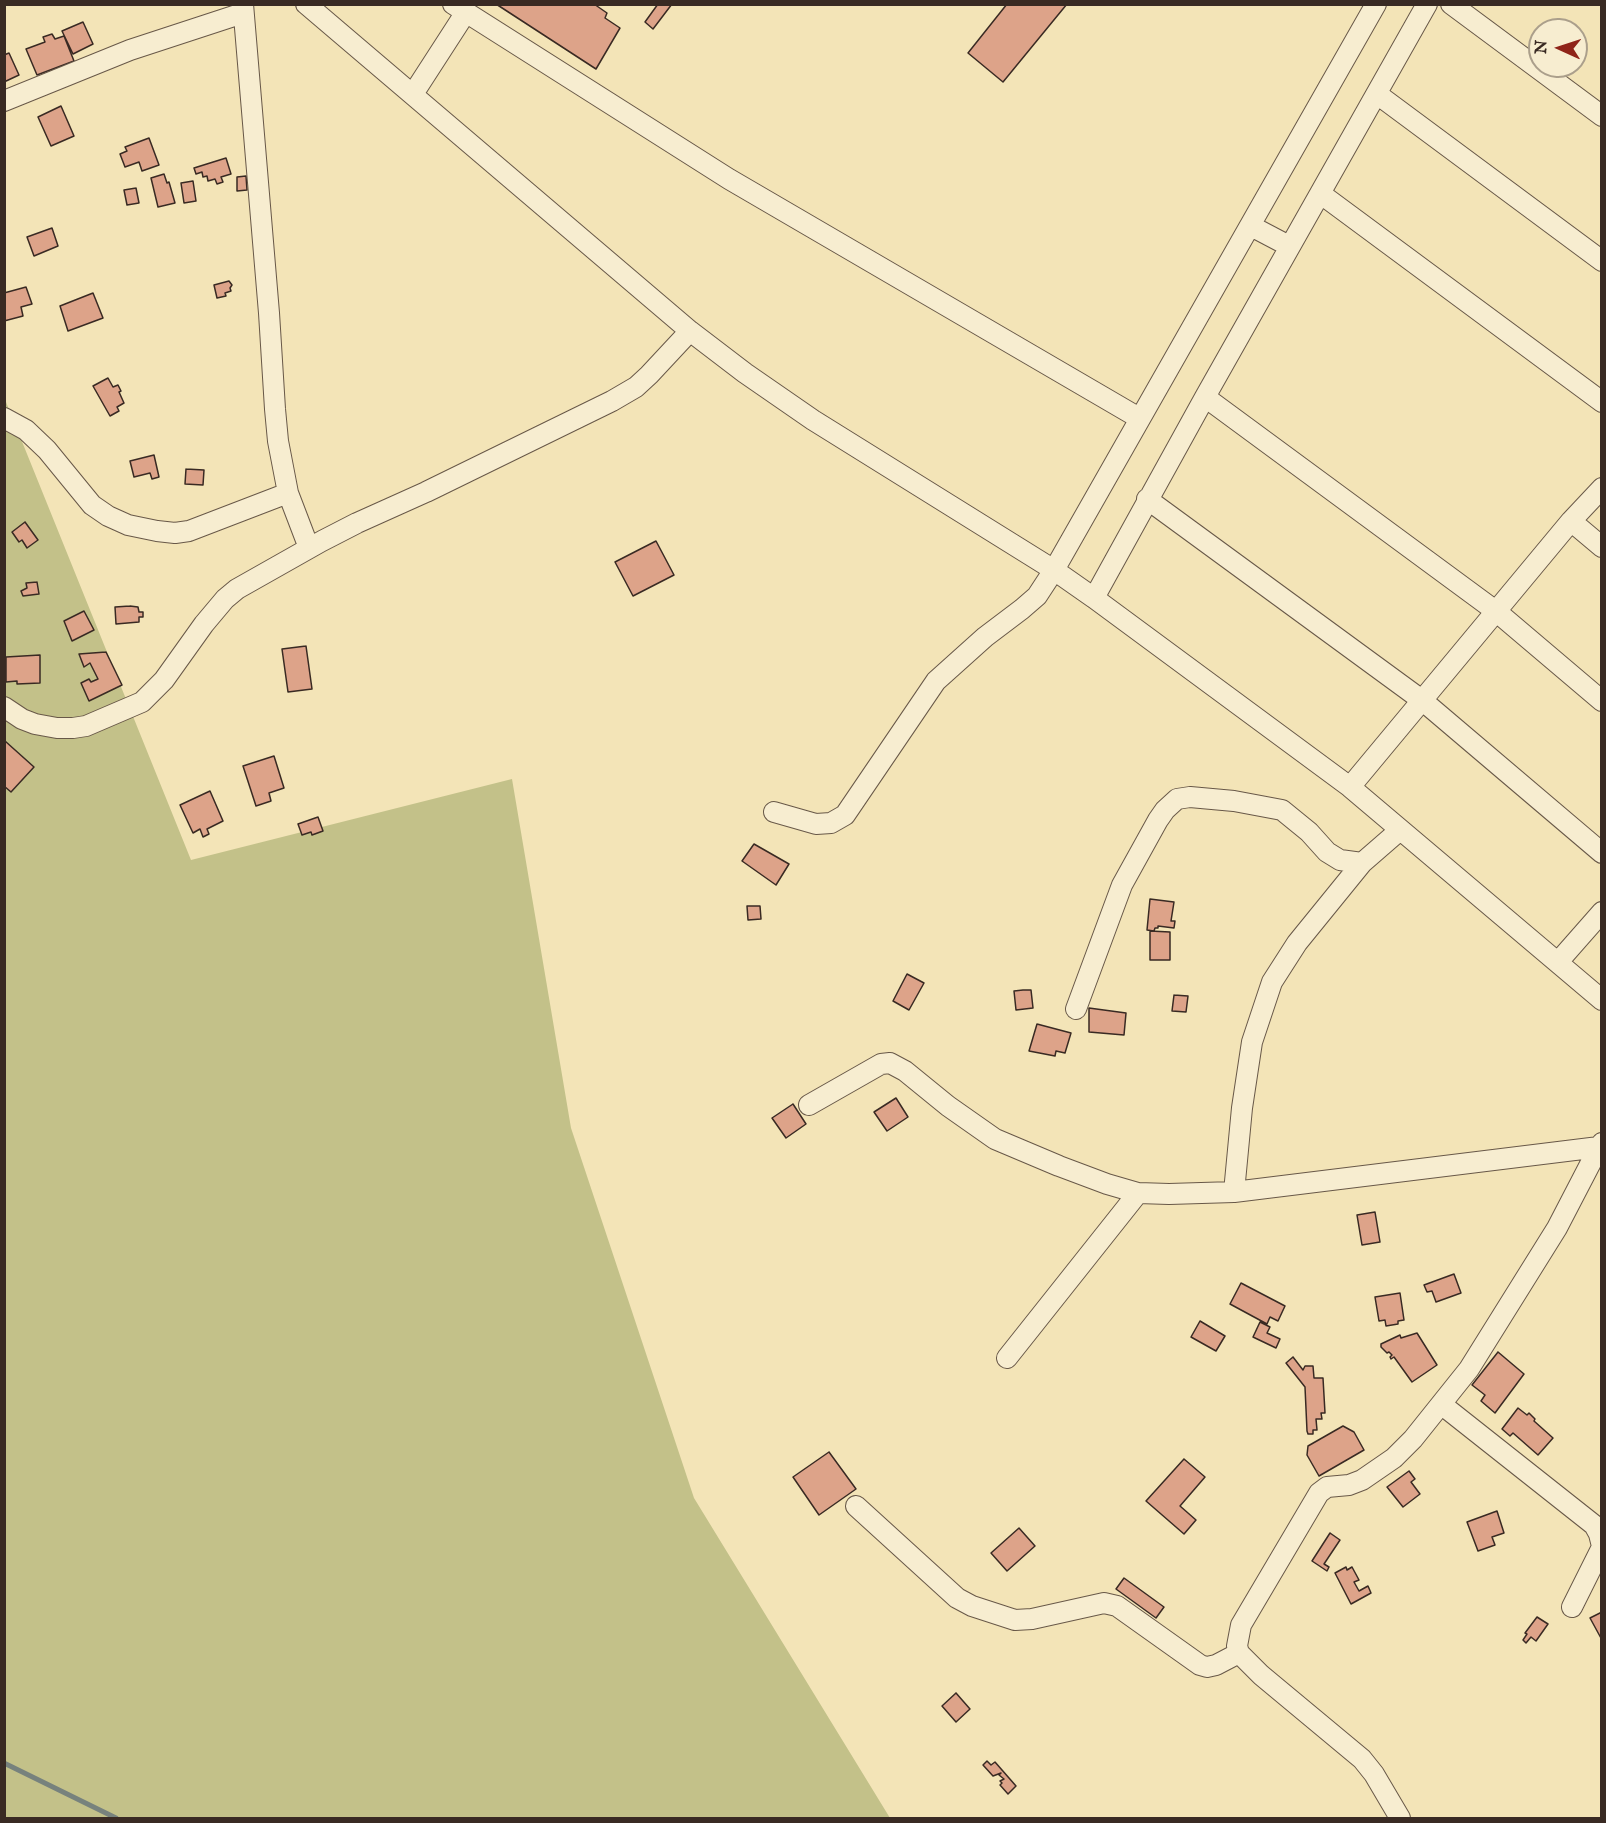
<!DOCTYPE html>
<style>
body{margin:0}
#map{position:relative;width:1606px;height:1823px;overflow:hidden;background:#f3e4b7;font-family:"IM FELL English",serif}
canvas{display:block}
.frame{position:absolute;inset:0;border:6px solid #392a23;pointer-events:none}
.north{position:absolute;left:1528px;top:18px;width:60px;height:60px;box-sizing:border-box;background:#f7edd0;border:2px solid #ab9f8b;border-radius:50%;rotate:273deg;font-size:16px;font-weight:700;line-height:24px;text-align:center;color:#392a23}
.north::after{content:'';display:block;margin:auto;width:21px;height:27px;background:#8f2418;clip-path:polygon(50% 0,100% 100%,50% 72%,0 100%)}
</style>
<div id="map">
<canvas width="1606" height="1823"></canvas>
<div class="frame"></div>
<div class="north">N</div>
</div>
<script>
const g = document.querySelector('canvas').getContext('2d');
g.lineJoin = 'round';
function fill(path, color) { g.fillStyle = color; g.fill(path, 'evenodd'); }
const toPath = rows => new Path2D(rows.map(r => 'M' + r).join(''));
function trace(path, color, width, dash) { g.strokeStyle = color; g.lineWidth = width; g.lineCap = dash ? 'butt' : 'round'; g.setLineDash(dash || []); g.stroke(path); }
fill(toPath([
 [4,397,191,860,512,779,571,1128,694,1498,890,1818,5,1818]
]), '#c3c189');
trace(toPath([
 [4,1763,116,1818]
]), '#77827d', 5);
const building = toPath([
 [496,4,594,4,607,13,605,18,620,28,596,69,496,4],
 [658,4,672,4,653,29,645,22,658,4],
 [1007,4,1067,4,1003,82,968,53,1007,4],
 [83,22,93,44,73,54,62,31,83,22],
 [52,34,55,39,64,36,74,61,37,75,26,49,45,42,43,37,52,34],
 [9,53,19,75,4,82,4,55,9,53],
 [61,106,74,136,51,146,38,117,61,106],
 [149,138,159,165,142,171,139,162,125,167,120,154,127,151,125,147,149,138],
 [226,158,231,174,221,177,223,182,217,184,215,179,208,181,207,176,203,177,202,172,196,174,194,168,226,158],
 [164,174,167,183,169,182,175,203,158,207,151,178,164,174],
 [246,176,247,190,237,191,237,177,246,176],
 [193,181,196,201,184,203,181,183,193,181],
 [136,188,139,203,127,205,124,190,136,188],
 [52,228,58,246,34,256,27,237,52,228],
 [229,281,232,285,230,288,231,291,225,293,226,296,217,298,214,285,229,281],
 [26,287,32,304,21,307,23,316,4,321,4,293,26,287],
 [93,293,103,318,68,331,60,306,93,293],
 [108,378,113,387,118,385,121,391,119,392,124,403,117,407,119,411,110,416,93,386,108,378],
 [154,455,159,477,152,479,150,473,134,477,130,461,154,455],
 [186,469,204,470,203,485,185,484,186,469],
 [25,522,38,540,27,548,22,540,19,542,12,532,25,522],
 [656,541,674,575,633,596,615,562,656,541],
 [37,582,39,594,23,596,21,591,27,588,26,583,37,582],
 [130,606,138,607,139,612,143,612,143,617,139,617,139,622,116,624,115,607,130,606],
 [84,611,94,630,72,641,64,621,84,611],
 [306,646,312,689,288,692,282,649,306,646],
 [106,652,122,685,89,701,81,683,89,679,91,682,98,679,90,663,84,667,79,654,106,652],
 [40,655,40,683,17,684,17,681,6,682,6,657,40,655],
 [5,741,34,767,11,792,4,786,5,741],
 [274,756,284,788,269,793,271,801,256,806,243,766,274,756],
 [210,791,223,821,207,829,209,834,203,837,200,829,193,833,180,805,210,791],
 [318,817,323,831,312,835,311,832,302,835,298,824,318,817],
 [754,844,789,864,776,885,742,861,754,844],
 [1150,899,1174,902,1171,921,1175,921,1174,928,1158,926,1158,928,1155,928,1154,931,1147,930,1150,899],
 [747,906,760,906,761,919,748,920,747,906],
 [1150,931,1170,932,1170,960,1150,960,1150,931],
 [907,974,924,983,909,1010,893,1001,907,974],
 [1023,990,1031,990,1033,1008,1016,1010,1014,991,1023,990],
 [1174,995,1188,996,1186,1012,1172,1011,1174,995],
 [1089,1008,1126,1013,1124,1035,1089,1032,1089,1008],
 [1037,1024,1071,1033,1065,1053,1056,1051,1055,1056,1029,1051,1037,1024],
 [896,1098,908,1117,887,1131,874,1112,896,1098],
 [793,1104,806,1124,786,1138,772,1118,793,1104],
 [1375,1212,1380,1242,1362,1245,1357,1215,1375,1212],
 [1454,1274,1461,1293,1436,1302,1432,1291,1427,1292,1424,1285,1454,1274],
 [1241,1283,1285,1306,1278,1321,1270,1317,1267,1324,1230,1304,1241,1283],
 [1400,1293,1404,1320,1398,1321,1398,1324,1386,1326,1385,1320,1379,1321,1375,1297,1400,1293],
 [1200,1321,1225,1336,1216,1351,1191,1337,1200,1321],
 [1260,1322,1270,1327,1267,1333,1280,1339,1276,1348,1253,1337,1260,1322],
 [1417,1333,1437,1365,1412,1382,1394,1357,1391,1359,1390,1357,1392,1355,1389,1352,1387,1353,1381,1347,1381,1344,1400,1335,1401,1338,1417,1333],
 [1498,1352,1524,1374,1495,1413,1481,1401,1485,1395,1472,1385,1498,1352],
 [1293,1357,1303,1370,1305,1366,1313,1366,1314,1378,1323,1378,1325,1413,1321,1413,1322,1419,1316,1419,1317,1430,1313,1430,1313,1434,1308,1434,1307,1431,1305,1387,1286,1363,1293,1357],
 [1518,1408,1527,1415,1529,1413,1535,1419,1534,1421,1553,1438,1538,1455,1513,1433,1510,1436,1502,1429,1518,1408],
 [1343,1426,1354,1432,1364,1450,1319,1476,1307,1455,1308,1446,1343,1426],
 [829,1452,856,1489,819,1515,793,1477,829,1452],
 [1184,1459,1205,1477,1180,1506,1196,1520,1184,1534,1146,1501,1184,1459],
 [1409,1471,1415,1479,1411,1482,1420,1494,1403,1507,1387,1487,1409,1471],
 [1497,1511,1504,1533,1492,1537,1495,1545,1478,1551,1467,1522,1497,1511],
 [1019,1528,1035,1546,1007,1571,991,1553,1019,1528],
 [1330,1533,1340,1540,1324,1564,1329,1567,1327,1571,1312,1561,1330,1533],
 [1346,1567,1347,1570,1352,1567,1359,1580,1354,1582,1359,1591,1368,1586,1371,1593,1351,1604,1335,1573,1346,1567],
 [1124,1578,1164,1607,1156,1618,1116,1589,1124,1578],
 [1602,1612,1602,1640,1590,1618,1602,1612],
 [1537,1617,1548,1624,1536,1641,1531,1637,1526,1643,1523,1640,1527,1634,1525,1633,1537,1617],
 [956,1693,970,1709,956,1722,942,1706,956,1693],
 [987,1761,991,1765,995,1762,1016,1786,1008,1794,1000,1785,1002,1783,1000,1781,1004,1779,999,1775,1001,1773,993,1776,983,1765,987,1761]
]);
fill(building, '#dda389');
trace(building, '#392a23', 1.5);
const street = toPath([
 [306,4,690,331,745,373,813,420,1054,570,1094,598,1350,787,1602,1000],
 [453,4,729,179,1139,418],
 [1451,4,1602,116],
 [413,94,466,12],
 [1377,94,1602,261],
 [4,101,130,50,243,13],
 [1321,194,1602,402],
 [1251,226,1289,246],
 [1205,397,1497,612,1602,701],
 [4,418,26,430,47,450,92,505,108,516,128,525,157,531,175,533,189,531,288,493,278,441,275,409,269,313,243,4],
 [288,493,309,548],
 [1147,499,1423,701,1602,853],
 [1571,521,1602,547],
 [1094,598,1205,397,1427,4],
 [4,707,22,719,35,724,57,728,73,728,86,726,142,702,164,680,204,624,225,599,237,589,322,541,357,523,426,492,612,401,636,387,649,375,690,331],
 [1350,787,1571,521,1602,488],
 [774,812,816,824,831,823,845,815,936,681,985,637,1022,609,1037,596,1054,570,1376,4],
 [1558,962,1602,912],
 [1076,1009,1122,885,1158,820,1165,810,1177,799,1190,797,1234,801,1282,810,1309,832,1327,852,1340,860,1362,863,1400,830],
 [809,1105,881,1064,890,1063,905,1071,948,1106,995,1139,1059,1166,1107,1184,1138,1193,1169,1194,1234,1192,1599,1147,1602,1143],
 [1234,1192,1242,1108,1252,1042,1272,982,1297,943,1362,863],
 [1007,1358,1138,1193],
 [1441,1404,1594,1525,1599,1534,1602,1546],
 [856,1506,957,1598,972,1606,1015,1620,1032,1619,1104,1603,1117,1606,1200,1665,1207,1667,1216,1665,1239,1653],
 [1572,1607,1602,1547],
 [1400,1818,1374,1774,1362,1759,1261,1675,1239,1653,1237,1646,1241,1625,1319,1493,1327,1487,1349,1485,1362,1480,1394,1458,1413,1439,1469,1369,1557,1228,1599,1147]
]);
trace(street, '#685848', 22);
trace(street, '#f7edd0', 20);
</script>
